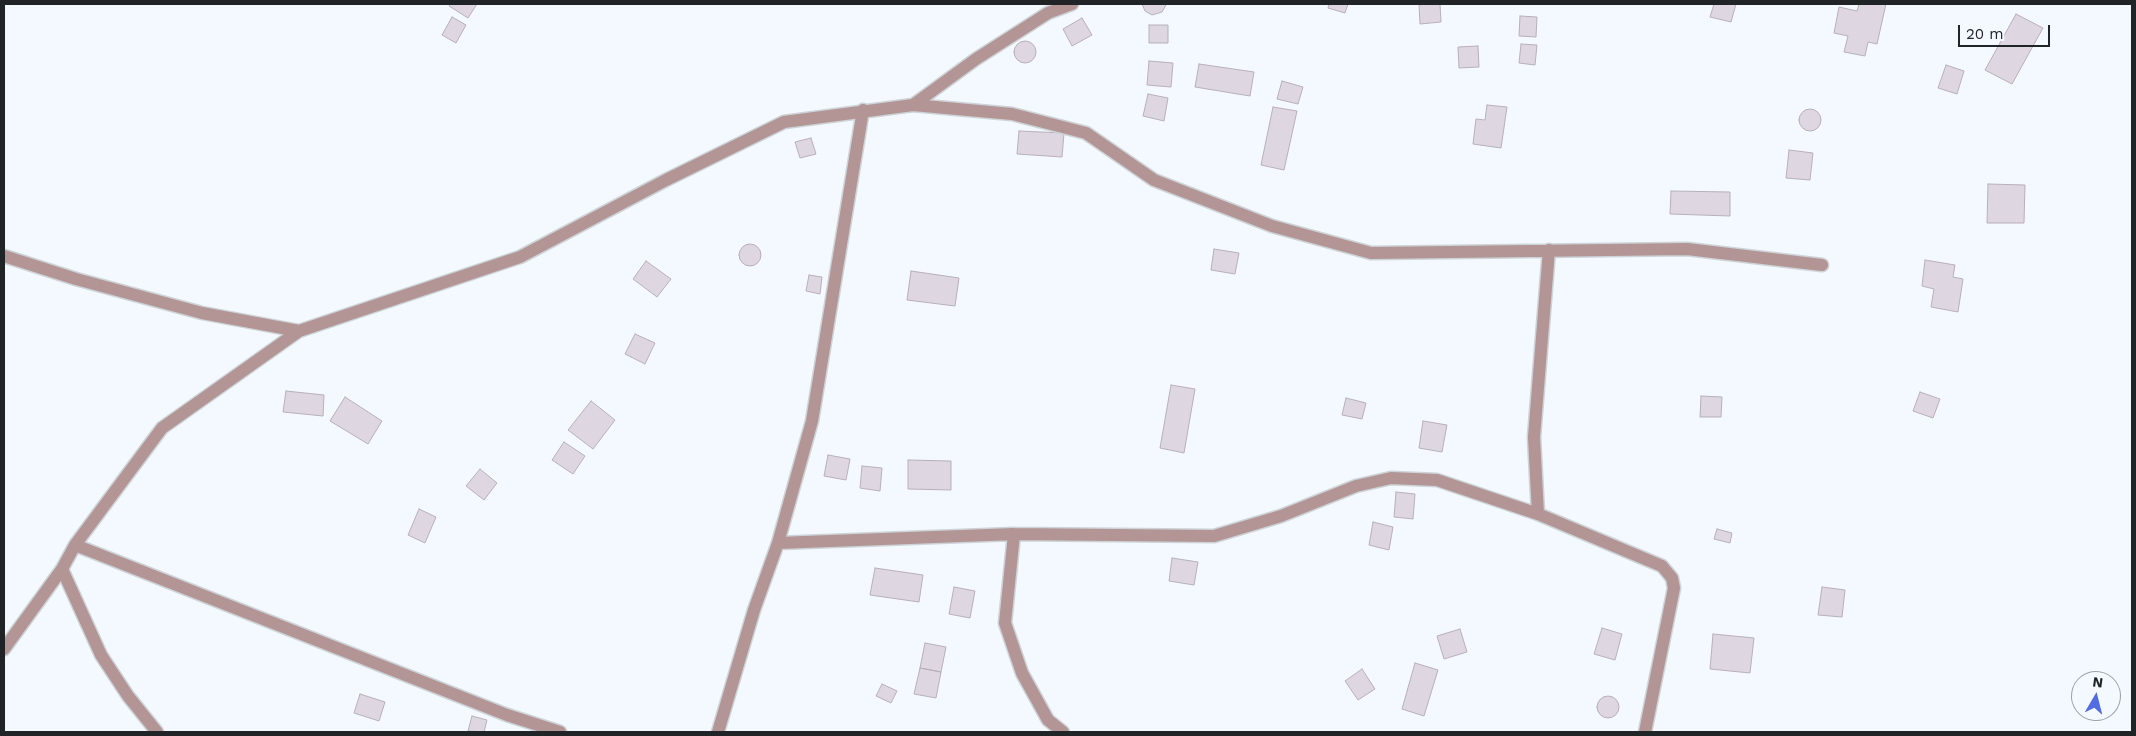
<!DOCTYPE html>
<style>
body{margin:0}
#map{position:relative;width:2136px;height:736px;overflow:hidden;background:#f3f9fe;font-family:"Work Sans",sans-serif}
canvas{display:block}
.frame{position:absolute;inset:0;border:5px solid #202427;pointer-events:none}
.north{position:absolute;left:2071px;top:671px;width:50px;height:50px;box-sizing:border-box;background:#f3f9fe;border:1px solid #9fa4a8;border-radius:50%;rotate:8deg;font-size:14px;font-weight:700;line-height:20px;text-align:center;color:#202427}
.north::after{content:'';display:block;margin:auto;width:18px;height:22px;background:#526de3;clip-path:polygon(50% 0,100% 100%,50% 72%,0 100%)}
.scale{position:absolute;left:1958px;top:25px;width:92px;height:22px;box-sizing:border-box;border:2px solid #202427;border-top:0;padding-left:6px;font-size:15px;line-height:18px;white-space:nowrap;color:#202427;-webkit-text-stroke:4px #f3f9fe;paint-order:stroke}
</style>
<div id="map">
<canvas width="2136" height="736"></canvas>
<div class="frame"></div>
<div class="north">N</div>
<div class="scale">20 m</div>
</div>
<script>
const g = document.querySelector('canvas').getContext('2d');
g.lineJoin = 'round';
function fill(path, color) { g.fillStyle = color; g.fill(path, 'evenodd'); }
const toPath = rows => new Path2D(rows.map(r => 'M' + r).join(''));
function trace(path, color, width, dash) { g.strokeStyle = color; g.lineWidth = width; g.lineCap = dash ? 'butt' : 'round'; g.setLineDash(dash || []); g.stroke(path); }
const building = toPath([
 [450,4,477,4,468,18,449,6,450,4],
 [1142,4,1166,4,1166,5,1162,12,1152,15,1145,11,1142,4],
 [1329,4,1348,4,1345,13,1328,8,1329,4],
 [1419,4,1440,4,1441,22,1420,24,1419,4],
 [1714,4,1736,4,1731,22,1710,17,1714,4],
 [1859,4,1886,4,1877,44,1868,42,1865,56,1844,52,1848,36,1834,33,1839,7,1857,11,1859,4],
 [2016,14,2043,28,2012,84,1985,70,2016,14],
 [1520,16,1537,17,1536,37,1519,36,1520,16],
 [452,17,466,25,456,43,442,35,452,17],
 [1082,18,1092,35,1072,46,1063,29,1082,18],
 [1149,25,1168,25,1168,43,1149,43,1149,25],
 '1014 52a11 11 0 1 1 22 0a11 11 0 1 1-22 0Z',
 [1521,44,1537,45,1535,65,1519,63,1521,44],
 [1478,46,1479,67,1459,68,1458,47,1478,46],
 [1149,61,1173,63,1171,87,1147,85,1149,61],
 [1199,64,1254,72,1250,96,1195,87,1199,64],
 [1946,65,1964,71,1957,94,1938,88,1946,65],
 [1282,81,1303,87,1298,104,1277,99,1282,81],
 [1148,94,1168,98,1164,121,1143,116,1148,94],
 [1487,105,1507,107,1501,148,1473,144,1476,119,1485,120,1487,105],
 [1273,107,1297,111,1284,170,1261,165,1273,107],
 '1799 120a11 11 0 1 1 22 0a11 11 0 1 1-22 0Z',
 [1019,131,1064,133,1062,157,1017,154,1019,131],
 [811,138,816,154,800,158,795,142,811,138],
 [1789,150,1813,153,1810,180,1786,178,1789,150],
 [1988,184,2025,185,2024,223,1987,223,1988,184],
 [1671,191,1730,192,1730,216,1670,214,1671,191],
 '739 255a11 11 0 1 1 22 0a11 11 0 1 1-22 0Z',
 [1214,249,1239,253,1235,274,1211,270,1214,249],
 [1925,260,1955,265,1953,277,1963,279,1958,312,1931,307,1934,289,1922,286,1925,260],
 [646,261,671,279,657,297,633,279,646,261],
 [911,271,959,278,955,306,907,300,911,271],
 [809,275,822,277,820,294,806,291,809,275],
 [635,334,655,343,645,364,625,354,635,334],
 [1171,385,1195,389,1184,453,1160,448,1171,385],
 [286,391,324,395,323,416,283,412,286,391],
 [1920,392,1940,399,1933,418,1913,411,1920,392],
 [1701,396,1722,397,1721,417,1700,417,1701,396],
 [345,397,382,421,368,444,330,421,345,397],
 [1346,398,1366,403,1362,419,1342,415,1346,398],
 [591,401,615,420,593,449,568,430,591,401],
 [1423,421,1447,425,1442,452,1419,448,1423,421],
 [564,442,585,456,573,474,552,460,564,442],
 [828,455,850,459,846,480,824,476,828,455],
 [908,460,951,461,951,490,908,489,908,460],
 [862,466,882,468,880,491,860,488,862,466],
 [480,469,497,483,484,500,466,486,480,469],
 [1396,492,1415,494,1413,519,1394,517,1396,492],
 [419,509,436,517,425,543,408,535,419,509],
 [1373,522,1393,527,1389,550,1369,545,1373,522],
 [1717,529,1732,533,1730,543,1714,539,1717,529],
 [1172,558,1198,562,1194,585,1169,581,1172,558],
 [875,568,923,575,919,602,870,595,875,568],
 [954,587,975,591,970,618,949,614,954,587],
 [1822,587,1845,590,1842,617,1818,615,1822,587],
 [1602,628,1622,634,1615,660,1594,654,1602,628],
 [1460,629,1467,652,1444,659,1437,636,1460,629],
 [1713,634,1754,638,1750,673,1710,669,1713,634],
 [925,643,946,647,941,672,920,668,925,643],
 [1415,663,1438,670,1424,716,1402,709,1415,663],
 [920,668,941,672,936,698,914,694,920,668],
 [1362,669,1375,689,1358,700,1345,681,1362,669],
 [882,684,897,691,891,703,876,696,882,684],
 [360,694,385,702,379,721,354,713,360,694],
 '1597 707a11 11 0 1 1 22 0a11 11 0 1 1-22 0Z',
 [472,716,487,720,484,732,468,731,472,716]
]);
fill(building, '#ded6e0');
trace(building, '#b8b0b9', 1);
const street = toPath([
 [913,105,976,59,1048,13,1072,4],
 [1549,250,1534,437,1538,514,1662,566,1672,578,1674,588,1645,732],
 [4,256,76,279,202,313,299,331,520,257,666,180,784,122,913,105,1012,114,1086,133,1154,180,1272,226,1371,253,1687,249,1822,265],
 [1014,534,1005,623,1022,673,1048,720,1063,732],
 [778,543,1014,534,1214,536,1281,516,1356,486,1391,478,1437,480,1538,514],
 [75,545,507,715,560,732],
 [62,569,101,655,128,696,157,732],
 [4,649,62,569,75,545,162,428,299,331],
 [718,732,754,610,778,543,812,421,863,110]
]);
trace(street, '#cdd3d7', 15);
trace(street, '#b29594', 12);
</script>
